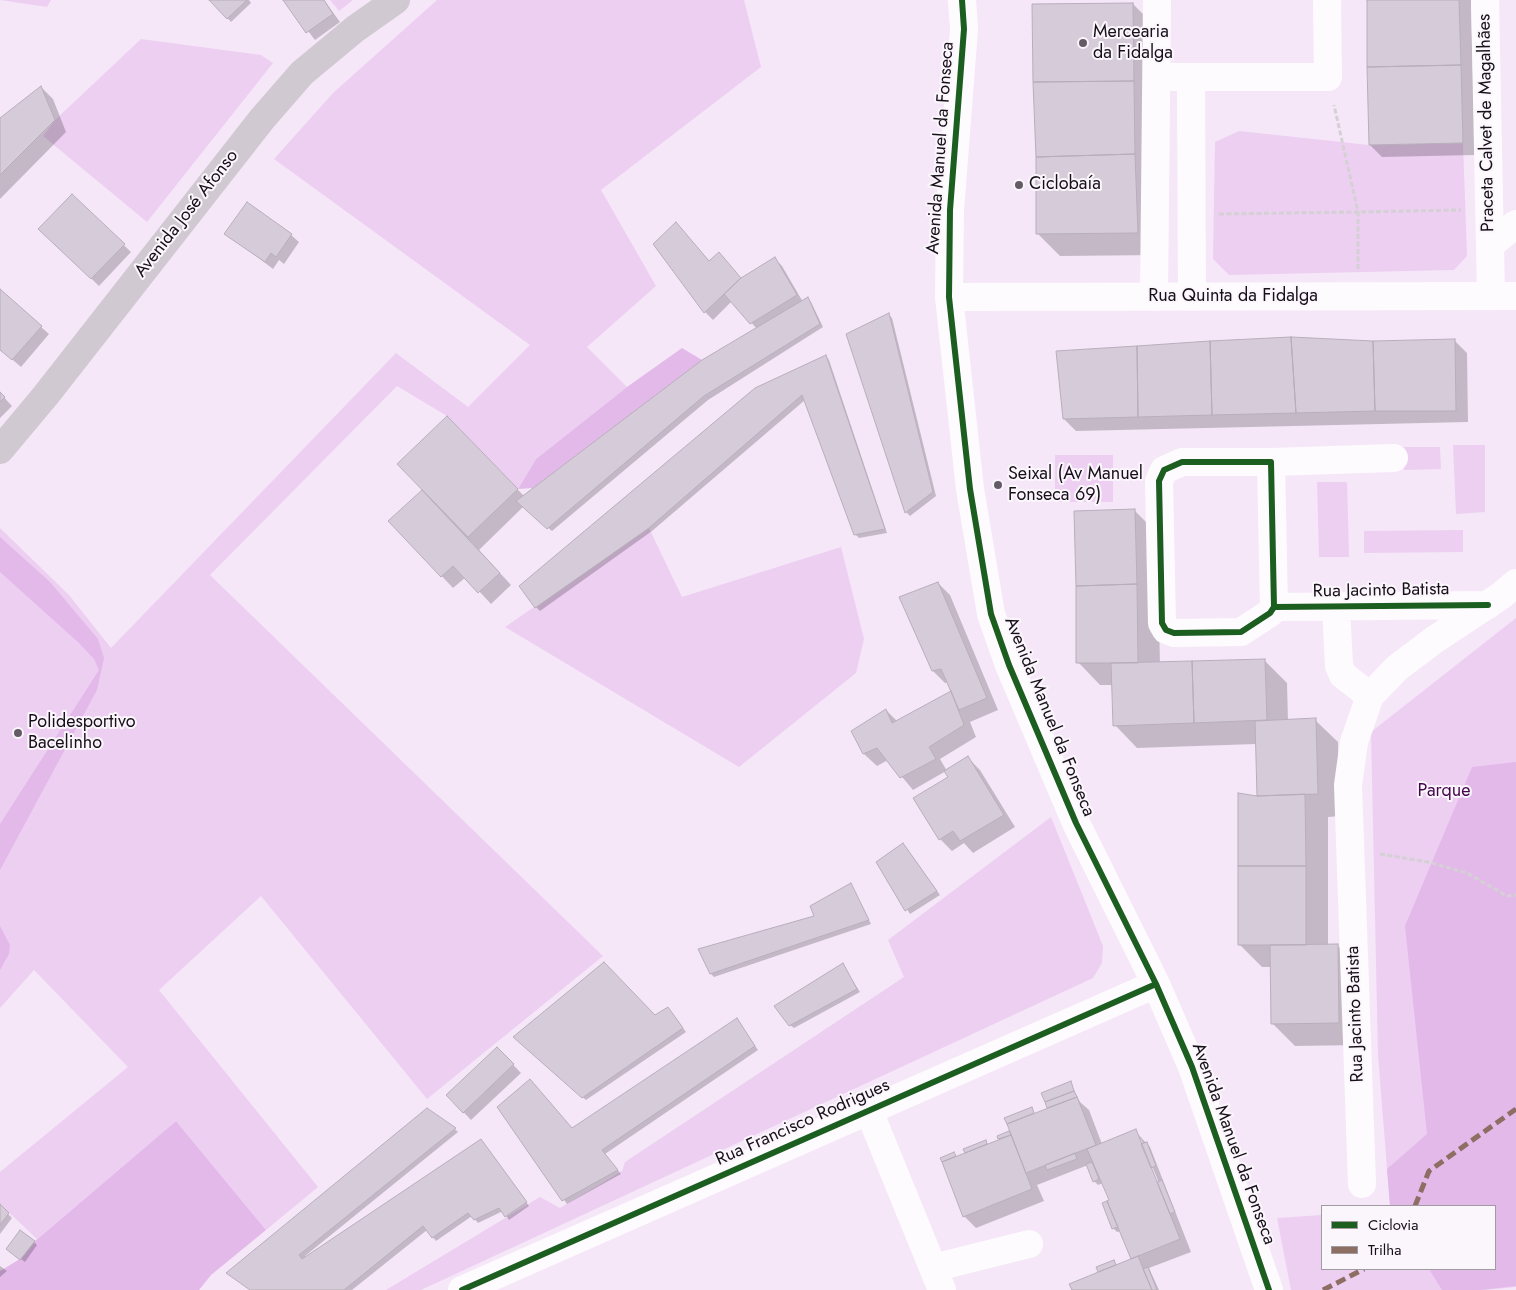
<!DOCTYPE html>
<meta charset="utf-8">
<style>
body{margin:0}
#map{position:relative;width:1516px;height:1290px;overflow:hidden;background:#f5e7f8;font-family:Jost,sans-serif}
canvas{display:block}
.legend{position:absolute;left:1321px;top:1205px;width:175px;height:65px;box-sizing:border-box;background:#fbf6fc;border:1px solid #a09aa1;margin:0;padding:6px 9px;list-style:none;font-size:15px;color:#170f19}
.legend li{display:flex;align-items:center;gap:10px;height:25px}
.legend b{width:25px;border:1px solid #a09aa1}
</style>
<div id="map">
<canvas width="1516" height="1290"></canvas>
<ul class="legend">
<li><b style="height:6px;background:#1b5e20"></b>Ciclovia</li>
<li><b style="height:6px;background:#8d6e63"></b>Trilha</li>
</ul>
</div>
<script>
const g = document.querySelector('canvas').getContext('2d');
g.lineJoin = 'round';
function fill(path, color) { g.fillStyle = color; g.fill(path, 'evenodd'); }
const toPath = rows => new Path2D(rows.map(r => 'M' + r).join(''));
function trace(path, color, width, dash) { g.strokeStyle = color; g.lineWidth = width; g.lineCap = dash ? 'butt' : 'round'; g.setLineDash(dash || []); g.stroke(path); }
function label(font, color, halo, rows, align = 'center') {
  g.font = font + ' Jost,sans-serif'; g.lineWidth = 4; g.setLineDash([]); g.textBaseline = 'middle'; g.strokeStyle = halo; g.fillStyle = color; for (const [text, x, y, turn = 0] of rows) {
    g.save(); g.translate(x, y); g.rotate((+turn || 0) * Math.PI / 180); g.textAlign = isNaN(turn) ? turn : align; if (halo) g.strokeText(text, 0, 0); g.fillText(text, 0, 0); g.restore();
  }
}
fill(toPath([
 [0,0,51,0,47,7],
 [330,0,353,0,339,11],
 [437,0,744,0,761,67,601,190,656,286,587,347,627,387,536,459,518,489,447,416,397,386,210,575,603,956,427,1099,261,896,159,990,318,1187,266,1230,176,1121,37,1239,0,1204,0,1172,128,1067,34,970,0,1008,0,528,69,595,111,648,396,353,468,407,530,345,274,159,333,93],
 [141,39,261,55,273,63,147,222,43,136,55,120],
 [1239,131,1369,145,1463,143,1467,256,1454,270,1229,275,1213,259,1215,142],
 [1453,445,1485,445,1485,512,1456,514],
 [1402,447,1440,447,1441,469,1404,470],
 [1055,455,1113,455,1113,502,1055,502],
 [1317,482,1347,482,1349,557,1319,557],
 [649,528,682,597,841,547,864,639,856,673,739,767,505,627],
 [1463,530,1463,552,1364,553,1364,531],
 [1516,618,1516,1287,1486,1290,1291,1290,1277,1218,1322,1215,1322,1269,1495,1269,1495,1206,1390,1206,1378,1055,1371,732],
 [1051,817,1103,946,1102,963,1093,978,421,1290,386,1290,540,1197,560,1208,622,1171,625,1162,904,977,888,940]
]), '#edcff2');
fill(toPath([
 [682,348,702,360,533,488,518,489,536,459,627,387],
 [0,537,50,582,98,639,104,658,97,690,0,870,0,824,99,670,94,659,79,643,0,572],
 [1516,762,1516,1286,1480,1290,1442,1290,1429,1269,1495,1269,1495,1206,1390,1206,1387,1169,1427,1134,1405,926,1472,767],
 [0,926,10,945,9,954,0,970],
 [176,1121,266,1230,211,1275,199,1290,0,1290,0,1271,20,1259,35,1241]
]), '#e3b9ea');
fill(toPath([
 [211,0,249,0,251,3,231,22],
 [284,0,324,0,340,22,315,40],
 [1368,0,1471,0,1475,155,1382,157,1370,145],
 [1133,4,1145,16,1160,255,1060,256,1038,234,1034,82],
 [41,87,53,99,66,132,0,199,0,119],
 [72,195,131,252,99,286,48,237],
 [676,223,710,262,741,279,774,258,782,266,803,302,808,299,811,302,823,327,708,400,552,531,523,507,479,550,511,585,491,604,466,577,453,588,390,521,424,490,447,418,524,496,757,329,732,301,713,320,705,312],
 [226,233,291,235,299,242,284,264,279,260,273,269],
 [0,291,49,334,21,367,0,349],
 [888,314,892,318,936,496,910,516,906,512,848,334],
 [1455,341,1467,353,1468,422,1076,431,1064,419,1373,343],
 [826,356,829,360,887,533,859,538,855,534,805,400,652,531,540,611,536,607,521,586],
 [0,393,12,406,0,418],
 [1135,511,1157,533,1160,664,1264,660,1287,683,1288,721,1315,720,1338,742,1340,816,1328,817,1328,946,1338,946,1360,968,1361,1045,1295,1046,1272,1023,1272,967,1262,967,1239,944,1258,797,1256,744,1137,748,1115,725,1113,685,1100,685,1078,662],
 [938,583,950,595,998,710,970,722,976,737,940,759,947,771,968,758,980,770,1015,827,973,853,964,843,952,851,940,839,950,777,946,771,913,790,888,760,877,766,864,754,852,732,886,710,898,722,953,691,948,682,945,683,933,671],
 [903,844,940,895,910,914,878,862],
 [851,884,871,924,714,977,711,974,815,917],
 [842,964,860,992,794,1028,790,1025],
 [671,1012,686,1032,586,1100,518,1040],
 [737,1019,758,1050,605,1154,621,1174,567,1204,499,1107,573,1129],
 [497,1048,521,1073,471,1120,447,1095],
 [1070,1083,1080,1102,1089,1110,1102,1144,1135,1131,1150,1147,1191,1252,1149,1268,1159,1290,1073,1290,1114,1262,1118,1266,1132,1260,1121,1231,1117,1232,1114,1229,1103,1204,1111,1201,1103,1183,1098,1185,1094,1181,1088,1165,1037,1185,1044,1201,976,1228,964,1216,943,1161,954,1154,957,1157,967,1153,985,1141,989,1145,1001,1140,998,1136,1009,1132,1013,1136,1049,1109,1043,1094],
 [1138,1139,1141,1139,1159,1183,1156,1183],
 [455,1129,458,1132,305,1256,306,1258,484,1144,529,1206,509,1220,503,1211,478,1223,472,1216,436,1241,427,1230,352,1290,250,1290],
 [0,1206,12,1218,0,1234],
 [34,1242,37,1245,25,1262,11,1252],
 [0,1266,7,1271,0,1277]
]), '#0003');
const building = toPath([
 [209,0,247,0,227,19,209,0],
 [283,0,324,0,333,14,306,33,283,0],
 [1367,0,1459,0,1461,65,1367,67,1367,0],
 [1133,3,1134,81,1033,82,1032,4,1133,3],
 [1461,65,1463,143,1369,145,1367,67,1461,65],
 [1134,81,1135,154,1036,157,1033,82,1134,81],
 [41,86,55,120,0,175,0,118,41,86],
 [1135,154,1138,233,1036,234,1036,157,1135,154],
 [72,194,125,244,91,279,38,229,72,194],
 [247,202,292,234,276,257,271,253,265,262,224,234,247,202],
 [676,222,709,261,719,252,741,278,704,313,653,244,676,222],
 [775,257,797,295,750,324,724,294,741,278,775,257],
 [0,289,42,326,12,360,0,350,0,289],
 [808,297,820,324,704,396,547,529,516,501,702,360,808,297],
 [889,313,933,492,905,513,846,334,889,313],
 [1291,337,1373,341,1375,411,1296,413,1291,337],
 [1291,337,1296,413,1212,415,1210,341,1291,337],
 [1455,339,1456,411,1375,411,1373,341,1455,339],
 [1210,341,1212,415,1138,417,1137,346,1210,341],
 [1137,346,1138,417,1063,419,1056,351,1137,346],
 [826,355,885,529,854,535,802,395,649,528,535,608,519,586,755,388,826,355],
 [0,392,5,397,0,402,0,392],
 [447,416,518,489,468,537,397,464,447,416],
 [422,490,500,573,478,593,453,566,441,577,388,521,422,490],
 [1135,509,1137,584,1076,586,1074,511,1135,509],
 [938,582,987,698,959,710,941,669,932,671,899,597,938,582],
 [1137,584,1138,663,1076,663,1076,586,1137,584],
 [1265,659,1267,720,1194,723,1192,661,1265,659],
 [1192,661,1194,723,1113,726,1111,663,1192,661],
 [951,691,964,725,929,747,936,759,900,778,877,748,863,754,851,731,886,709,892,723,951,691],
 [1316,718,1318,794,1257,796,1255,721,1316,718],
 [968,756,1004,815,960,841,953,831,939,840,913,798,948,777,944,771,968,756],
 [1238,793,1257,796,1305,794,1306,866,1238,866,1238,793],
 [903,843,937,891,905,911,876,862,903,843],
 [1238,866,1306,866,1306,945,1238,945,1238,866],
 [851,883,869,920,710,974,698,949,814,916,810,906,851,883],
 [1338,944,1339,1023,1271,1024,1270,945,1338,944],
 [604,962,655,1015,668,1007,683,1028,582,1098,513,1037,604,962],
 [843,963,857,989,789,1026,774,1006,843,963],
 [737,1018,755,1046,602,1150,618,1170,562,1201,497,1107,530,1079,572,1128,737,1018],
 [497,1047,514,1064,463,1113,446,1095,497,1047],
 [1071,1081,1074,1091,1045,1102,1041,1093,1071,1081],
 [1074,1091,1077,1097,1047,1108,1045,1102,1074,1091],
 [1077,1097,1096,1145,1026,1173,1007,1124,1077,1097],
 [1032,1107,1034,1113,1007,1124,1004,1118,1032,1107],
 [427,1108,456,1128,299,1255,302,1259,481,1139,527,1202,505,1217,499,1208,474,1220,468,1213,432,1238,423,1226,344,1290,250,1290,226,1273,427,1108],
 [1136,1129,1180,1239,1131,1259,1107,1201,1109,1200,1087,1149,1136,1129],
 [1009,1131,1011,1135,998,1139,997,1136,1009,1131],
 [1011,1135,1032,1189,963,1217,942,1162,1011,1135],
 [986,1140,987,1144,965,1153,963,1149,986,1140],
 [1147,1142,1156,1166,1151,1168,1141,1144,1147,1142],
 [954,1152,956,1156,942,1162,940,1158,954,1152],
 [1075,1153,1077,1159,1047,1170,1045,1165,1075,1153],
 [1092,1162,1099,1179,1093,1182,1086,1164,1092,1162],
 [1162,1180,1175,1212,1170,1214,1157,1182,1162,1180],
 [1107,1201,1118,1227,1112,1229,1102,1203,1107,1201],
 [0,1204,9,1213,0,1225,0,1204],
 [20,1230,35,1241,20,1260,6,1249,20,1230],
 [1138,1256,1152,1290,1072,1290,1069,1284,1138,1256],
 [1114,1260,1116,1265,1098,1272,1096,1267,1114,1260],
 [1148,1267,1157,1290,1152,1290,1143,1269,1148,1267]
]);
fill(building, '#d6cbd8');
trace(building, '#b8aebb', 1);
trace(toPath([
 [1219,214,1358,212,1334,105],
 [1358,269,1358,212,1461,210],
 [1380,854,1428,862,1467,873,1507,896,1516,895]
]), '#d4d0d4', 3, [5, 2.5]);
trace(toPath([
 [962,0,964,29,950,210,949,297,970,489,991,614,1009,665,1076,823,1156,984,1192,1067,1269,1290],
 [1485,0,1491,296],
 [1158,77,1328,77,1327,0],
 [1191,78,1192,297],
 [1490,245,1516,224],
 [949,297,1516,296],
 [1154,297,1157,0],
 [1271,462,1394,458],
 [1274,607,1270,613,1241,632,1174,633,1166,630,1162,623,1159,481,1164,470,1182,462,1271,462,1274,607,1488,605],
 [1336,607,1339,666,1343,675,1370,696],
 [869,1111,942,1290],
 [1362,1184,1348,785,1354,742,1370,696,1397,668,1434,640,1502,595,1516,583],
 [933,1268,1029,1244],
 [462,1290,1156,984]
]), '#fefbfe', 28);
trace(toPath([
 [0,450,46,395,262,119,302,73,355,29,396,0]
]), '#d1c9d2', 28);
trace(toPath([
 [1415,1206,1429,1171,1516,1109],
 [1323,1290,1364,1269]
]), '#8d6e63', 5, [10, 5]);
trace(toPath([
 [962,0,964,29,950,210,949,297,970,489,991,614,1009,665,1076,823,1156,984,1192,1067,1269,1290],
 [1274,607,1270,613,1241,632,1174,633,1166,630,1162,623,1159,481,1164,470,1182,462,1271,462,1274,607,1488,605],
 [462,1290,1156,984]
]), '#1b5e20', 6);
for (const [x, y, r, color] of [
 [1083,43,5,"#655b67"],
 [1019,185,5,"#655b67"],
 [998,485,5,"#655b67"],
 [18,733,5,"#655b67"]
]) { const dot = new Path2D(); dot.arc(x, y, r, 0, 2 * Math.PI); g.fillStyle = color; g.fill(dot); trace(dot, '#fbf6fc', 2); }
label('18px', '#170f19', '#fbf6fc', [
 ["Mercearia",1093,33],
 ["da Fidalga",1093,54],
 ["Ciclobaía",1029,185],
 ["Seixal (Av Manuel",1008,475],
 ["Fonseca 69)",1008,496],
 ["Polidesportivo",28,723],
 ["Bacelinho",28,744]
], 'left');
label('18px', '#170f19', '#fbf6fc', [
 ["Praceta Calvet de Magalhães",1487,123,-91],
 ["Avenida Manuel da Fonseca",941,148,-86],
 ["Avenida José Afonso",187,214,-52],
 ["Rua Quinta da Fidalga",1233,297],
 ["Rua Jacinto Batista",1381,591,-1],
 ["Avenida Manuel da Fonseca",1049,717,68],
 ["Rua Jacinto Batista",1356,1014,-92],
 ["Rua Francisco Rodrigues",803,1123,-24],
 ["Avenida Manuel da Fonseca",1233,1144,70]
]);
label('18px', '#44054d', '#fbf6fc', [
 ["Parque",1444,792]
]);
</script>
